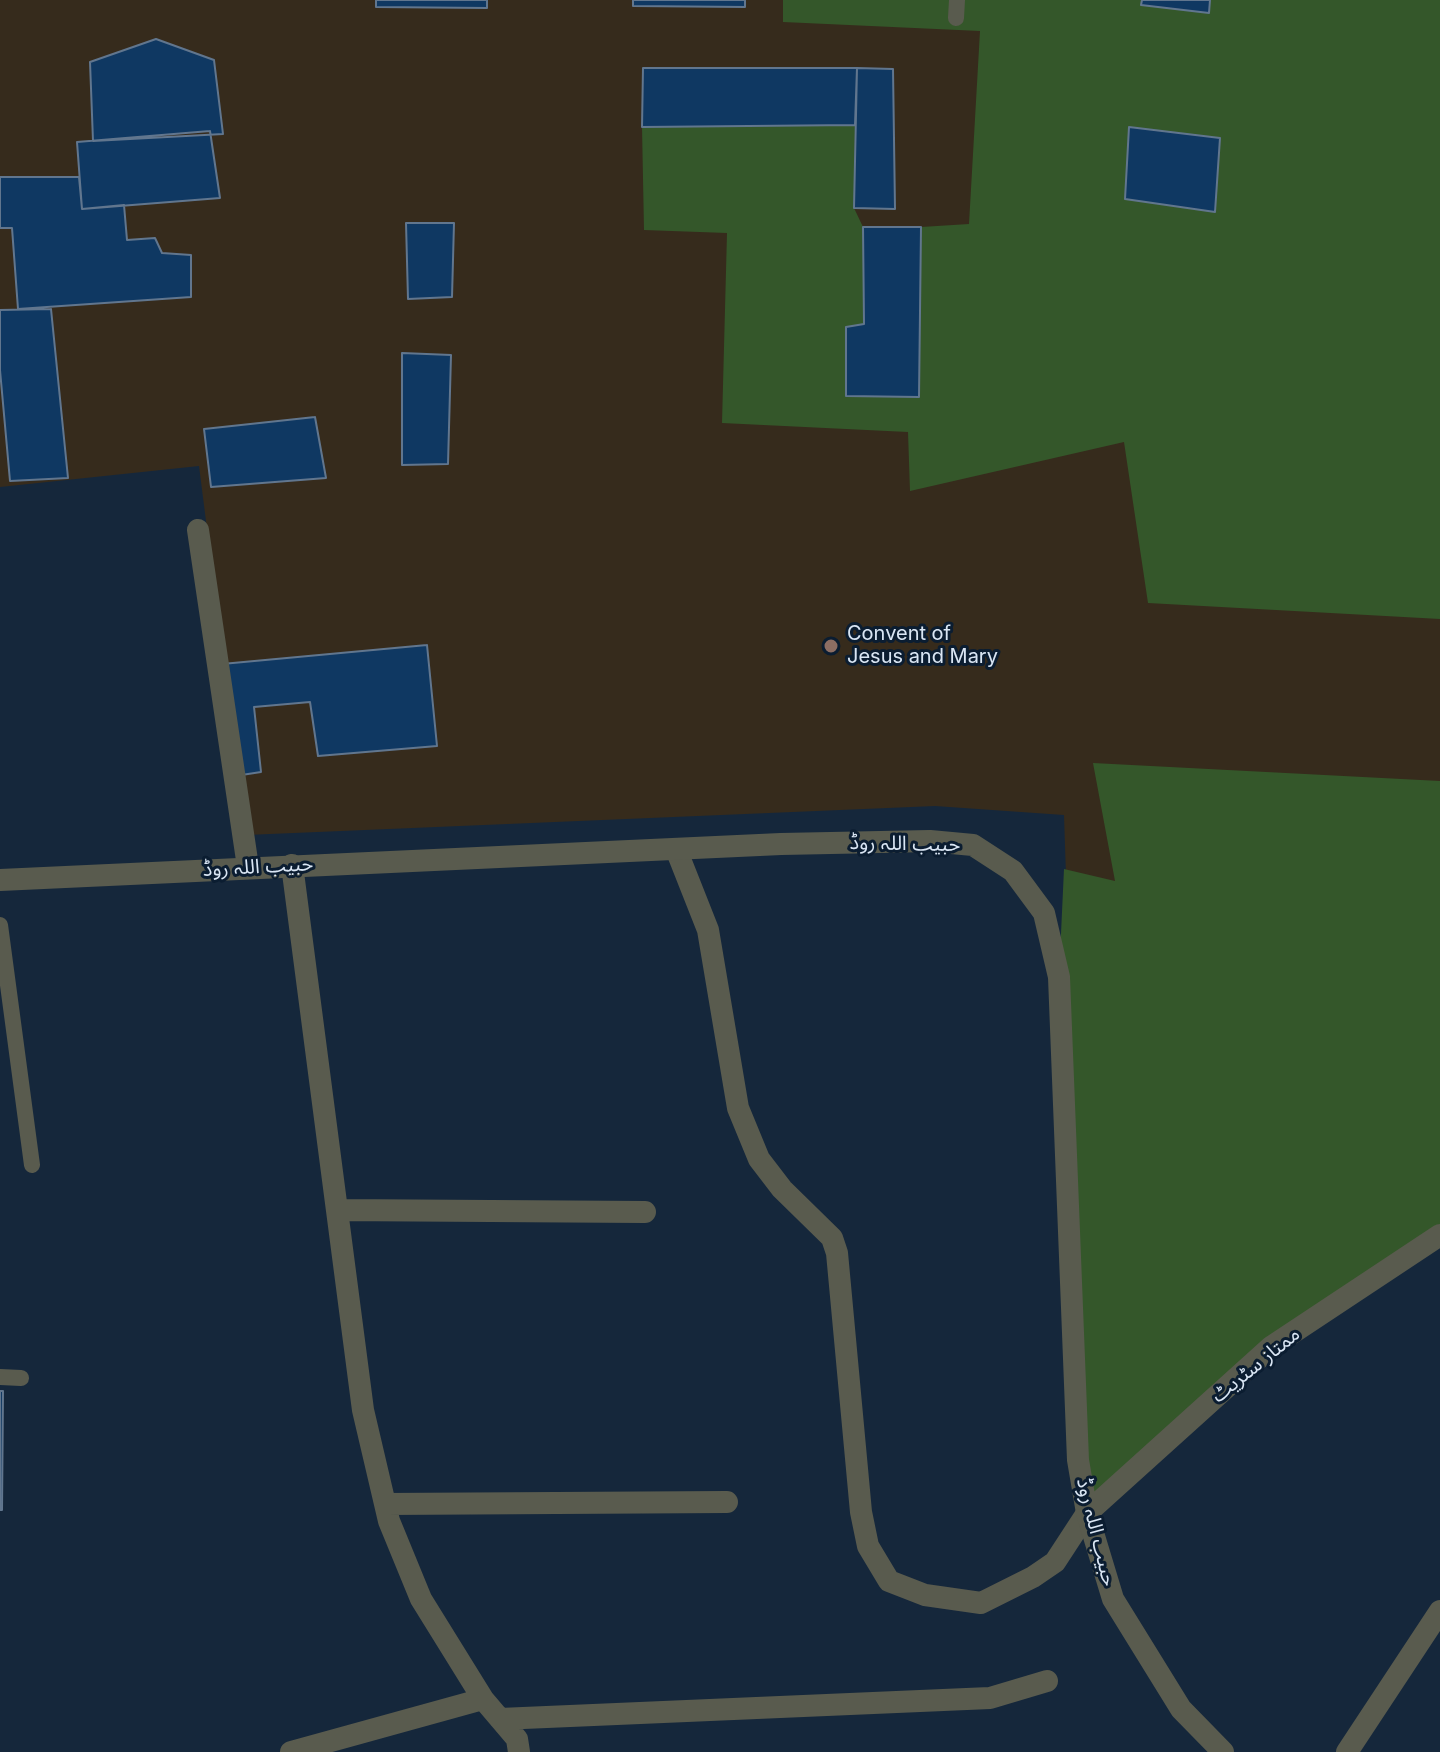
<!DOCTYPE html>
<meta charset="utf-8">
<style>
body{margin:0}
canvas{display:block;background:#15273b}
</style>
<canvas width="1440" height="1752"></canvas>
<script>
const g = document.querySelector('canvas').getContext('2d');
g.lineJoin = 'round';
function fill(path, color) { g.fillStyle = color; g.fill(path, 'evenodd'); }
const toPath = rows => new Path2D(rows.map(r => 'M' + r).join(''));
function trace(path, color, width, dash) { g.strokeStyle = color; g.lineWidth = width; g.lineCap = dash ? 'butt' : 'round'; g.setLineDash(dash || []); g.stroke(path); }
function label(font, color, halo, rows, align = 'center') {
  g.font = font + ' Inter,"Noto Sans Arabic",sans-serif'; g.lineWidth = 6; g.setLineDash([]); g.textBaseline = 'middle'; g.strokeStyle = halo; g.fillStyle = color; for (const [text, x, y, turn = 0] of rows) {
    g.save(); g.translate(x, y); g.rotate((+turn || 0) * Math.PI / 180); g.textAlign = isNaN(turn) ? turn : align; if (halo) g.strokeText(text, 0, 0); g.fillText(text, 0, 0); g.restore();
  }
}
fill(toPath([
 [0,0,1440,0,1440,1236,1271,1347,1087,1513,1064,815,935,806,246,835,199,466,0,487]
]), '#362b1c');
fill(toPath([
 [783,0,1440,0,1440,619,1148,603,1124,442,910,491,908,432,722,423,727,233,644,230,642,127,855,125,854,208,863,227,864,324,846,327,847,396,919,397,921,227,969,224,980,31,783,22],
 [1093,763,1440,781,1440,1236,1271,1347,1087,1513,1059,977,1064,869,1115,881]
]), '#34572a');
const building = toPath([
 [376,0,487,0,487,8,376,7,376,0],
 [633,0,745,0,745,7,633,6,633,0],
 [1142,0,1210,0,1209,13,1141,5,1142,0],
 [156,39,214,60,223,134,93,141,90,62,156,39],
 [643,68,857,68,855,125,642,127,643,68],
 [857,68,893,69,895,209,854,208,857,68],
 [1129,127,1220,138,1215,212,1125,199,1129,127],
 [210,131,220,198,82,209,77,142,210,131],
 [0,177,79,177,82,209,124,205,127,240,155,238,162,253,191,255,191,297,18,309,12,228,0,228,0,177],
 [406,223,454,223,452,297,408,299,406,223],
 [863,227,921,227,919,397,846,396,846,327,864,324,863,227],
 [51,309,68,478,10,481,0,370,0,310,51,309],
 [402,353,451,355,448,464,402,465,402,353],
 [315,417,326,478,211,487,204,429,315,417],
 [427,645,437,746,318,756,310,702,254,707,261,772,235,776,222,664,427,645],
 [0,1391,3,1391,2,1510,0,1510,0,1391]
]);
fill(building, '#0f3862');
trace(building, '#61768e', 2);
trace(toPath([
 [956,18,957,0],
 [0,925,32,1165],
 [0,1377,21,1378]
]), '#595b4e', 16);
trace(toPath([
 [198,530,248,867],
 [676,849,708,930,738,1108,759,1159,782,1189,832,1238,837,1253,861,1512,868,1546,889,1581,925,1595,981,1603,1033,1577,1055,1562,1087,1513],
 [292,865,363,1410,389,1521,421,1599,483,1699,517,1739,519,1752],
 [337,1210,645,1212],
 [385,1504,727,1502],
 [500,1719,990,1698,1047,1681],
 [291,1752,483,1699],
 [1347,1752,1440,1611]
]), '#595b4e', 22);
trace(toPath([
 [0,880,781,844,930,841,973,845,1013,871,1044,913,1059,977,1078,1460,1087,1513,1113,1599,1181,1709,1223,1752],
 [1087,1513,1271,1347,1440,1235]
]), '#595b4e', 22);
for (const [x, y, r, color] of [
 [831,646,8,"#8d6e63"]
]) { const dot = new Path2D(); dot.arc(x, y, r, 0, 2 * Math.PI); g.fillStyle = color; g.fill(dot); trace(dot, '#0b1d31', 3); }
label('20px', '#dae6f4', '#0b1d31', [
 ["Convent of",847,634],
 ["Jesus and Mary",847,657]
], 'left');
label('20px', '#dae6f4', '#0b1d31', [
 ["حبیب اللہ روڈ",905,844,1],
 ["حبیب اللہ روڈ",258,867,-3],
 ["ممتاز سٹریٹ",1256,1365,-39],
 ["حبیب اللہ روڈ",1096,1532,76]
]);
</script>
